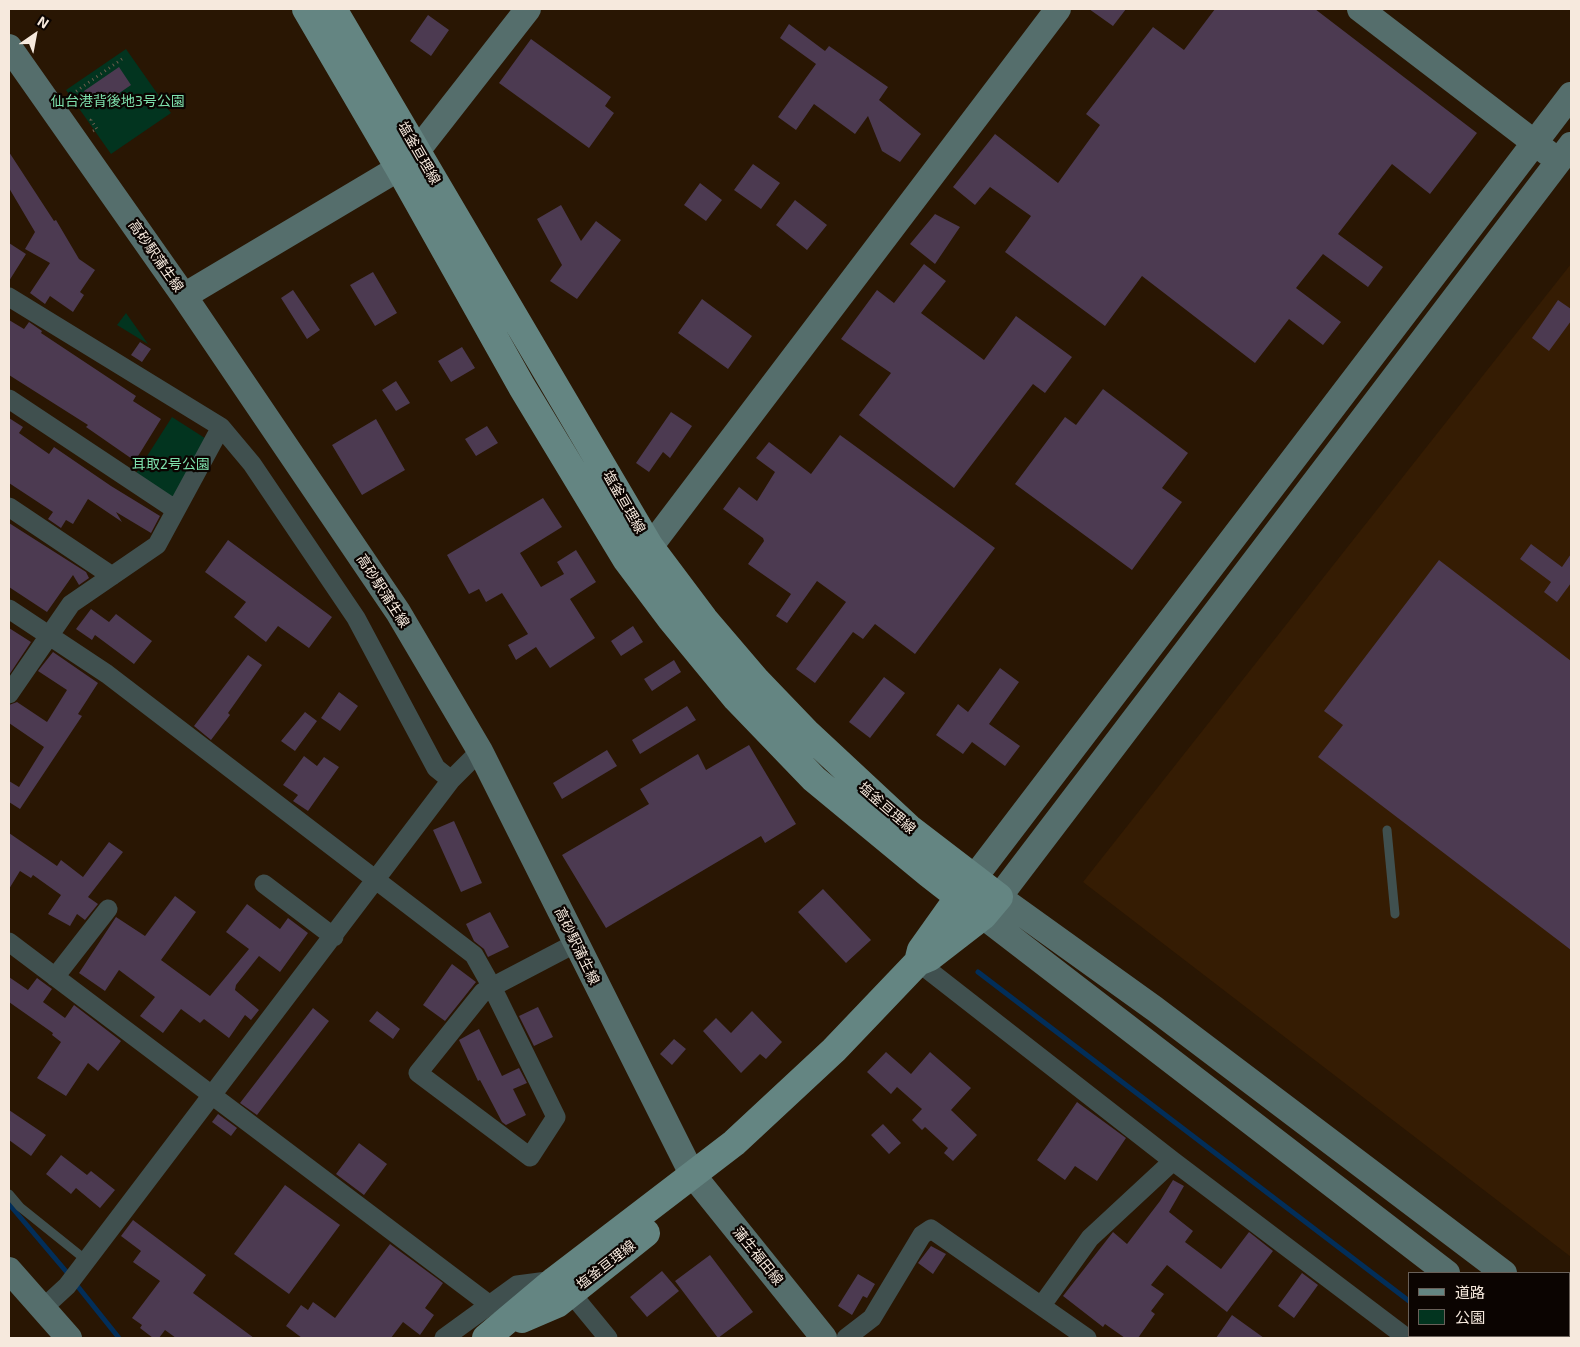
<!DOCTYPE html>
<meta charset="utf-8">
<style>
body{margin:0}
#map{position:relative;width:1580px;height:1347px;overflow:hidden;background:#291603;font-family:"Exo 2","Noto Sans JP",sans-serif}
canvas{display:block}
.frame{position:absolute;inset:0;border:10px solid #f6e9dd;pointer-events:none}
.legend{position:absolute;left:1408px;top:1272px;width:162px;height:65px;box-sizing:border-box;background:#0b0401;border:1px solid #696059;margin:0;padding:6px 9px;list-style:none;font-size:15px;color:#f6e9dd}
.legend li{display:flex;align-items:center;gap:10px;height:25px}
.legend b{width:25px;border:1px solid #696059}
.north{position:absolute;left:10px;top:10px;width:50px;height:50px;-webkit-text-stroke:4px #0b0401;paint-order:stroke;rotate:33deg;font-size:14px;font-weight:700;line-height:20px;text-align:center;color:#f6e9dd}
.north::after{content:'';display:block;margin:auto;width:18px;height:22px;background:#f6e9dd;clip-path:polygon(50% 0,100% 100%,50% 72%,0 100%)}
</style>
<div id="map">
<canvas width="1580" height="1347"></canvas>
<div class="frame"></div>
<ul class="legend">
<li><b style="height:6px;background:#648582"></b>道路</li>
<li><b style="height:14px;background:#02341f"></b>公園</li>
</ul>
<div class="north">N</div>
</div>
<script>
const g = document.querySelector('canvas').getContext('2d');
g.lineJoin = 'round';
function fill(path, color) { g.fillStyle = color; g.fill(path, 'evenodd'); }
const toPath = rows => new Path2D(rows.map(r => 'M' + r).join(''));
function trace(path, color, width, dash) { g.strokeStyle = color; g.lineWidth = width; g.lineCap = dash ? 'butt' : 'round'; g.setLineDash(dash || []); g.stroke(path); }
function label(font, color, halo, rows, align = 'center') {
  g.font = font + ' "Exo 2","Noto Sans JP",sans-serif'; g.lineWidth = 4.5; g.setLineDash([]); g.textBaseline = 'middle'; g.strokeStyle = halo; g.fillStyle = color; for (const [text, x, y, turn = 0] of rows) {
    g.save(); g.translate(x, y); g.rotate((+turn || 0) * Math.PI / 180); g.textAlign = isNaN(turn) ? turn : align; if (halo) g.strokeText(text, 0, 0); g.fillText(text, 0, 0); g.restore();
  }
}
fill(toPath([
 [1571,264,1571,1257,1083,882]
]), '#351c03');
fill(toPath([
 [126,49,171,113,111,154,66,90],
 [126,313,148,344,117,325],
 [172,417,211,442,177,502,135,475]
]), '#02341f');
trace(toPath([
 [978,972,1409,1301],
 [9,1204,70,1276],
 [75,1283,119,1338],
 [1454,1336,1457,1338]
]), '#022e59', 5);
fill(toPath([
 [1089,9,1126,9,1113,26],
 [1215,9,1315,9,1477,133,1430,194,1392,164,1338,234,1383,267,1368,287,1323,254,1296,288,1341,322,1323,345,1289,319,1255,363,1142,276,1105,326,1005,252,1031,216,990,187,975,205,953,187,995,134,1058,183,1100,125,1086,114,1153,27,1184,50],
 [428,15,449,30,431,56,410,41],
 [789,24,825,51,829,46,888,87,879,100,921,134,900,162,882,151,868,116,855,134,814,104,796,130,778,117,816,64,780,38],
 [531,39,611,97,605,106,614,113,589,148,499,83],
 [119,67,131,85,96,109,84,91],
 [9,152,54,221,56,220,79,259,95,270,80,292,84,295,73,312,50,296,45,304,30,293,50,263,25,249,35,232,9,188],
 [753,164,780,183,761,209,734,190],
 [700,183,722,200,706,221,684,205],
 [795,200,827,225,807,250,776,225],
 [561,205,581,241,596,221,621,240,577,299,550,281,562,265,537,219],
 [935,214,960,227,935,264,910,244],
 [9,243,26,254,9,281],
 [924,264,946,281,921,313,984,360,1016,316,1072,357,1045,393,1033,384,954,488,859,415,891,373,841,339,877,290,894,303],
 [373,272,397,313,375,326,350,285],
 [293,290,320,330,307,339,281,298],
 [702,299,752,336,728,369,678,333],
 [1558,300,1571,309,1571,321,1549,351,1532,338],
 [9,320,24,329,29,322,42,331,41,333,136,396,133,401,161,419,135,461,86,427,88,425,9,375],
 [140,342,151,349,142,362,131,355],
 [462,347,475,368,451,382,438,361],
 [396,381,410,403,396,411,382,390],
 [1103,389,1188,453,1162,488,1182,502,1132,570,1015,484,1065,417,1076,425],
 [671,412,692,426,670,458,663,452,649,472,636,463],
 [9,418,23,427,19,433,49,454,54,447,111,486,160,516,151,533,116,512,122,522,88,499,73,524,66,520,61,528,48,519,53,512,9,483],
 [376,419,405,470,362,495,332,445],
 [487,426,498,443,476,456,465,439],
 [840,435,995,548,915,654,875,624,863,639,853,632,815,683,796,669,846,602,817,581,787,623,776,616,791,594,748,564,764,541,763,538,723,509,739,487,757,501,775,472,756,458,769,442,811,474],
 [543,498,562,527,520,553,541,587,564,574,557,562,576,550,596,582,570,599,595,638,550,668,536,647,516,660,508,645,528,634,502,593,486,602,479,589,469,594,447,555],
 [9,523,86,572,89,578,79,585,73,575,47,612,9,587],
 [228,540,332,617,309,648,278,626,266,642,234,617,246,602,205,572],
 [1531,544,1562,567,1571,554,1571,583,1557,602,1544,592,1551,582,1520,559],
 [1439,560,1571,661,1571,950,1318,757,1343,725,1324,711],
 [91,609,109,622,116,614,152,641,134,664,95,635,92,640,76,629],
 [633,626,643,642,621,656,611,641],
 [9,628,31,642,9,675],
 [53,652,98,683,78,714,82,716,20,809,9,802,9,781,19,787,44,747,9,723,9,705,17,702,47,722,67,690,38,671],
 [248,655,262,665,228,713,230,715,211,740,194,726],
 [674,660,681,672,652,691,644,679],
 [1000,668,1019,682,989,724,1020,746,1005,766,972,742,963,754,936,735,958,704,968,712],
 [884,677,905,693,870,738,849,722],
 [339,692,358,706,340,731,321,718],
 [687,706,696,720,640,754,632,740],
 [305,712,317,721,295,751,281,741],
 [749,745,796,824,765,843,761,836,606,928,562,855,649,804,640,789,698,754,706,770],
 [607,750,617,766,562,799,553,783],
 [304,756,317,766,324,757,339,767,308,811,293,801,298,795,283,785],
 [454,821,482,883,461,892,433,830],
 [9,833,57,866,61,860,83,877,109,842,123,852,88,897,98,904,85,920,77,914,70,926,48,914,61,895,33,875,31,878,20,871,9,889],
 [823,889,871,940,846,963,798,912],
 [175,896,196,912,161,960,210,996,249,949,226,932,247,904,280,929,288,918,308,933,280,972,259,956,236,985,235,990,259,1010,251,1020,245,1015,229,1038,204,1019,200,1023,181,1009,163,1033,140,1016,155,997,119,970,105,991,79,973,116,917,145,936],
 [490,912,509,947,488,957,484,949,474,941,466,924],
 [452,964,476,982,445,1021,423,1005],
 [9,977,28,990,37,978,52,989,43,1002,65,1018,74,1005,121,1041,98,1071,88,1063,66,1096,37,1078,61,1042,52,1035,53,1033,9,1002],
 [538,1007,553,1037,534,1046,519,1016],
 [313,1008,329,1021,257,1115,240,1103],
 [377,1011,400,1029,393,1039,369,1021],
 [752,1011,782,1042,766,1059,760,1054,741,1073,703,1031,716,1018,731,1033],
 [479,1029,502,1076,519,1068,527,1083,513,1089,526,1115,506,1125,502,1122,480,1080,478,1081,459,1040],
 [674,1039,686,1049,672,1065,660,1054],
 [886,1052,911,1074,930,1052,971,1088,951,1110,977,1135,953,1161,944,1153,948,1148,925,1127,922,1130,912,1120,922,1109,897,1087,891,1094,867,1072],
 [1077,1102,1126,1138,1097,1181,1075,1166,1065,1180,1037,1160],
 [9,1110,46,1135,31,1156,9,1140],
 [218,1114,237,1128,231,1136,212,1122],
 [883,1124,901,1143,889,1154,871,1135],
 [359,1143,387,1164,364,1195,336,1174],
 [61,1155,87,1175,91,1171,115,1190,100,1208,76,1188,71,1194,46,1174],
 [1173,1180,1184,1186,1169,1212,1193,1231,1185,1242,1221,1269,1249,1232,1273,1251,1227,1312,1167,1265,1151,1285,1164,1294,1151,1311,1155,1314,1138,1338,1125,1338,1105,1324,1103,1327,1063,1296,1113,1232,1127,1244,1160,1201],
 [285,1185,340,1225,289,1294,234,1254],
 [133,1220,206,1275,193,1293,254,1338,176,1338,165,1330,159,1338,153,1338,140,1328,142,1325,132,1318,160,1281,133,1262,141,1251,121,1236],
 [390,1244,443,1283,425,1308,434,1315,420,1335,403,1322,391,1338,302,1338,286,1326,301,1305,308,1310,313,1302,335,1318],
 [931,1246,946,1254,933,1274,918,1263],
 [710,1255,753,1312,718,1338,675,1281],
 [662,1271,679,1291,647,1317,630,1297],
 [1302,1273,1318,1285,1294,1318,1278,1306],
 [858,1274,875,1284,867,1298,863,1296,852,1315,838,1306],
 [1232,1315,1264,1338,1216,1338]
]), '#4c3a51');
trace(toPath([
 [68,97,122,59,124,62],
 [93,131,97,129,91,120,94,117]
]), '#705f4f', 3, [1, 4]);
trace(toPath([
 [1387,830,1395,914],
 [9,1194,20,1207,86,1260]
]), '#40504f', 9);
trace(toPath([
 [9,297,221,427,252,464,356,618,436,768,451,780],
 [9,399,176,510],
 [9,507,112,576],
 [9,609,107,674,474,955,492,987,556,1117,530,1157,418,1073,483,992,492,987,576,943],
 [9,694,71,604,157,545,221,427],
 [264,884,334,937],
 [9,942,490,1305],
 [918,962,1173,1161,1407,1338],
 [55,977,108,909],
 [571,1293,608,1338],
 [1042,1305,1090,1238,1173,1161],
 [42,1309,67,1286,451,780,480,751],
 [444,1338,517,1285,555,1280],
 [846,1338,872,1318,922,1235,931,1229,1087,1338]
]), '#40504f', 19);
trace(toPath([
 [1360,9,1548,153],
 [9,47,184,296,398,612,480,751,692,1174,824,1338],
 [184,296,399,168,417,151,528,9],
 [650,547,1058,9],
 [974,878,1571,95],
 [983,916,1447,1273],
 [9,1270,69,1338],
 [1504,1273,1155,1009,999,897,1571,145],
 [1569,1322,1571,1324],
 [1528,1336,1531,1338]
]), '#556e6c', 26);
trace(toPath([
 [306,9,399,168,522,387,626,559,671,619,736,698,814,779,929,874,983,916],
 [333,9,650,547,704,619,757,681,806,732,909,828,999,897,983,916,930,957,918,962,834,1050,734,1143,555,1280,486,1338],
 [919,958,921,950,968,884],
 [522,1319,557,1304,646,1233]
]), '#648582', 28);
label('14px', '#7ee0ac', '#0b0401', [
 ["仙台港背後地3号公園",118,101],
 ["耳取2号公園",171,464]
]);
label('14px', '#f6e9dd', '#0b0401', [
 ["塩釜亘理線",419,153,60],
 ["高砂駅蒲生線",156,256,55],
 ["塩釜亘理線",624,502,60],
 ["高砂駅蒲生線",383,591,57],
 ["塩釜亘理線",887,808,41],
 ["高砂駅蒲生線",577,946,64],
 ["蒲生福田線",758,1256,51],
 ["塩釜亘理線",606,1265,-38]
]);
</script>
